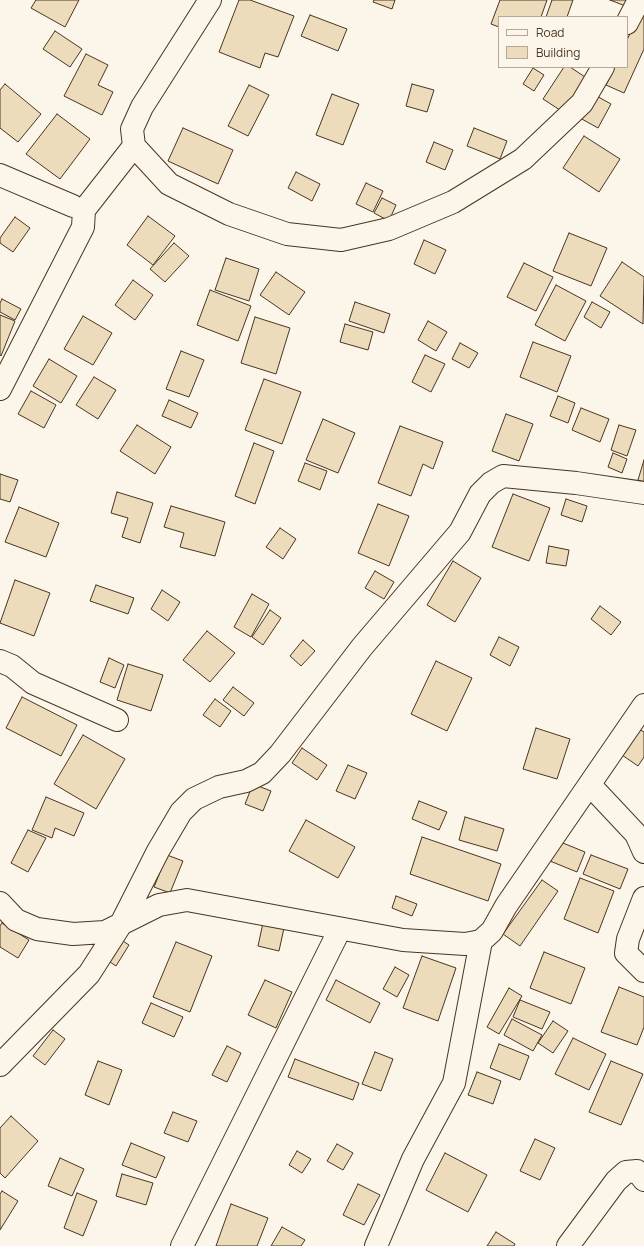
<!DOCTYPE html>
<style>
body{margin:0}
#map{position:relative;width:644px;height:1246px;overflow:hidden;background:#fbf6e9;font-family:Manrope,sans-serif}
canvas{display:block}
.legend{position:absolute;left:498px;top:16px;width:130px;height:52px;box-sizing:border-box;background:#fbf6e9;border:1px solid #b4a999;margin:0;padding:5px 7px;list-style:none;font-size:12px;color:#4a3520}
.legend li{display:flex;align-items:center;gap:8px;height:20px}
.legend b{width:20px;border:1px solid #b4a999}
</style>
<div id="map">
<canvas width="644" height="1246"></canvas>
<ul class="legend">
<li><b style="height:5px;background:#fbf6e9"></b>Road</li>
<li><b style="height:11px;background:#ecdcbc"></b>Building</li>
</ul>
</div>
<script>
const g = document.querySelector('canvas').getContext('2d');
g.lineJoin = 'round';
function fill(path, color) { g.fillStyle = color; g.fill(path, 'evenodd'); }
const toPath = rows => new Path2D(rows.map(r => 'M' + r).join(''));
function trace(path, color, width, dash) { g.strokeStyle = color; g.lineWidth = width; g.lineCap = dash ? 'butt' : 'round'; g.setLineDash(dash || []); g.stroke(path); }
const building = toPath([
 [36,0,79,0,65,27,31,8,36,0],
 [239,0,250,0,294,16,278,57,265,53,260,68,219,52,239,0],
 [374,0,395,0,392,9,373,2,374,0],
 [500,0,547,0,541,17,499,17,499,27,491,24,500,0],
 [552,0,573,0,567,17,546,17,552,0],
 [610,0,631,0,628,7,610,0],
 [644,3,644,49,624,93,606,85,615,67,627,67,627,40,644,3],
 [310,15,347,29,338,51,301,36,310,15],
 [55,31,82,49,70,67,43,49,55,31],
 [86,54,108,65,98,85,113,92,102,115,64,96,86,54],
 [564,67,570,67,585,77,563,112,543,99,564,67],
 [533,68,544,75,534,91,523,84,533,68],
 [5,84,41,114,18,142,0,128,0,90,5,84],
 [412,84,434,90,427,112,406,106,412,84],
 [249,85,269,95,248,136,228,126,249,85],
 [332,94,359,104,343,145,316,135,332,94],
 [593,94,611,104,598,128,580,118,593,94],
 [57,114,90,139,60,179,26,154,57,114],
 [183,128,233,150,218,184,168,161,183,128],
 [474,128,507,141,500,159,467,146,474,128],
 [584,136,620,159,599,192,563,168,584,136],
 [434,142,453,150,445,170,426,162,434,142],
 [296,172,320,184,312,201,288,188,296,172],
 [366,183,383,191,373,212,356,204,366,183],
 [382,198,396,205,389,221,374,213,382,198],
 [148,216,175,236,153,265,127,245,148,216],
 [15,217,30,228,13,252,0,243,0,238,15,217],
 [569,233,607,248,591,286,553,271,569,233],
 [424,240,446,250,435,274,414,264,424,240],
 [174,243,189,256,165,282,150,269,174,243],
 [226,258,259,269,249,301,215,290,226,258],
 [622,262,644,277,643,324,600,296,622,262],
 [524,263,553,277,536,311,507,297,524,263],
 [276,272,305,292,289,315,260,295,276,272],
 [133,280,153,295,135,320,115,305,133,280],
 [556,285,586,301,565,341,535,325,556,285],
 [210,290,251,306,238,341,197,325,210,290],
 [2,299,21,309,15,320,0,312,0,303,2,299],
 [355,302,390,314,384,333,349,321,355,302],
 [592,302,610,312,601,328,584,317,592,302],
 [0,315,15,321,1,356,0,355,0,315],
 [83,316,112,333,93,365,64,349,83,316],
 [255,317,290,328,276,374,241,363,255,317],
 [428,321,447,332,436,351,418,340,428,321],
 [345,324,373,332,368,350,340,342,345,324],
 [533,342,571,356,557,392,520,377,533,342],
 [460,343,478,353,469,368,452,359,460,343],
 [181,351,204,360,189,397,166,389,181,351],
 [425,355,445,364,431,392,412,382,425,355],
 [49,359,77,376,61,403,33,386,49,359],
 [94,377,116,390,98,419,76,405,94,377],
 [264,379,301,392,282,444,245,430,264,379],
 [31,391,56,405,44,428,18,414,31,391],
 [558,396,575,403,568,423,550,416,558,396],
 [169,400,198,413,191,428,162,416,169,400],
 [581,408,609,419,600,442,572,430,581,408],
 [506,414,533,424,519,461,492,451,506,414],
 [323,419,355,433,338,473,306,460,323,419],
 [137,425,171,447,155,474,120,451,137,425],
 [619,425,636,430,627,456,611,450,619,425],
 [400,426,443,442,433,469,423,464,411,496,378,483,400,426],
 [254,443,274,451,255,504,235,496,254,443],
 [613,453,627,459,622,473,608,467,613,453],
 [644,460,644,482,638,480,644,460],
 [305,463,327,471,320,490,298,481,305,463],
 [0,474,18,480,10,502,0,499,0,474],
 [117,492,153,503,140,543,122,537,128,518,111,513,117,492],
 [513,494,550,508,529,561,492,547,513,494],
 [566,499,587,506,582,522,561,515,566,499],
 [378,504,409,516,389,566,358,553,378,504],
 [171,506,225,522,215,556,180,547,184,533,164,527,171,506],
 [19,507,59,523,46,557,5,542,19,507],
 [280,528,296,539,283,559,266,547,280,528],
 [549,546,569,550,566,566,546,563,549,546],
 [453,561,481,578,455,622,427,605,453,561],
 [375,571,394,582,384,599,365,588,375,571],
 [15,580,50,593,34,636,0,623,15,580],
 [96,585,134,598,128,614,90,601,96,585],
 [162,590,180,602,168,621,151,609,162,590],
 [252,594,269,604,251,637,234,627,252,594],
 [600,606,621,622,611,635,591,619,600,606],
 [270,610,281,618,263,645,252,637,270,610],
 [207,631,235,653,210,682,183,660,207,631],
 [499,637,519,647,510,666,490,655,499,637],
 [303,640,315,651,301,666,290,656,303,640],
 [109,658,124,665,115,688,100,682,109,658],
 [436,661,472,678,447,731,411,714,436,661],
 [128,664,163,675,151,711,117,700,128,664],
 [233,687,254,703,244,716,223,700,233,687],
 [22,697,77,725,61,756,6,728,22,697],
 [215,699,231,711,220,727,203,715,215,699],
 [536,728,570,739,557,779,523,769,536,728],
 [639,729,644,732,644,757,638,766,622,755,639,729],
 [83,735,125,759,96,809,54,784,83,735],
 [302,748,327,765,317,780,292,763,302,748],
 [348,765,367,773,355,799,336,791,348,765],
 [253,784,271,791,263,811,245,804,253,784],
 [46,797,84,813,74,836,55,828,52,838,32,830,46,797],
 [419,801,447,812,439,830,412,819,419,801],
 [465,817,504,829,497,851,459,840,465,817],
 [306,820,355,847,338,878,289,851,306,820],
 [28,830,46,838,28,872,11,863,28,830],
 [422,837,501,864,488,901,410,874,422,837],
 [558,841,585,852,577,872,550,861,558,841],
 [167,855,183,861,170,893,154,887,167,855],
 [591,855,628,869,620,889,583,874,591,855],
 [580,878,614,891,598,933,564,919,580,878],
 [542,880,558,891,520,946,503,934,542,880],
 [396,896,417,904,412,916,392,908,396,896],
 [2,923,29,940,18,958,0,947,0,926,2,923],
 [263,923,284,928,279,951,258,946,263,923],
 [117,937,129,945,116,966,104,958,117,937],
 [176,942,212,956,190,1012,153,997,176,942],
 [544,952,585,968,571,1004,530,988,544,952],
 [422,956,456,968,438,1021,403,1008,422,956],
 [395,967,409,975,397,997,383,989,395,967],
 [265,980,292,992,276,1028,248,1015,265,980],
 [336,980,380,1003,370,1023,326,1000,336,980],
 [619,987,644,997,644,1027,637,1045,601,1032,619,987],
 [509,988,522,996,499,1034,487,1027,509,988],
 [520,1000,550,1012,542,1029,513,1017,520,1000],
 [151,1003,183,1017,174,1037,142,1023,151,1003],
 [512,1019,542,1035,533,1051,504,1035,512,1019],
 [553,1021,568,1031,553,1053,538,1043,553,1021],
 [53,1030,65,1039,45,1065,33,1056,53,1030],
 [573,1038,606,1054,589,1090,555,1074,573,1038],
 [499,1044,529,1056,520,1080,490,1068,499,1044],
 [227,1046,241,1053,227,1082,212,1075,227,1046],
 [375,1052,393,1059,381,1091,362,1084,375,1052],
 [295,1059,359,1083,353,1100,288,1077,295,1059],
 [98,1061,122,1070,109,1105,85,1095,98,1061],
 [611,1061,643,1074,621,1125,589,1112,611,1061],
 [477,1072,501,1081,493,1104,468,1095,477,1072],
 [173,1112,197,1121,188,1142,164,1133,173,1112],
 [11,1116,38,1141,5,1178,0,1173,0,1128,11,1116],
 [535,1139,555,1148,540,1180,520,1171,535,1139],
 [131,1143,165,1157,156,1178,122,1165,131,1143],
 [337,1144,353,1153,343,1170,327,1161,337,1144],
 [297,1151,311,1159,302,1173,289,1165,297,1151],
 [445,1153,487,1175,468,1212,426,1190,445,1153],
 [60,1158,84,1169,72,1196,48,1186,60,1158],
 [122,1174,153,1183,146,1205,116,1196,122,1174],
 [358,1184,380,1195,364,1225,343,1215,358,1184],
 [2,1191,18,1201,0,1230,0,1194,2,1191],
 [77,1193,97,1201,83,1236,64,1228,77,1193],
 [231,1204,268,1218,257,1246,216,1246,231,1204],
 [282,1227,305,1240,301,1246,271,1246,282,1227],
 [496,1232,515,1244,514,1246,487,1246,496,1232]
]);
fill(building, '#ecdcbc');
trace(building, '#4a3520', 1);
const minor = toPath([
 [210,0,142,107,132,129,134,146,169,184,229,214,287,234,341,240,389,229,453,202,523,159,582,103,603,67],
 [627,23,639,0],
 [0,175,73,206],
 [0,389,83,227,84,210,134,146],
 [0,661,12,666,33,683,117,720],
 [590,785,636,834,644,852],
 [644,898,628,939,626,953,644,971],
 [0,903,16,920,37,929,73,934,105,932,159,905,187,900,403,940,465,944,481,941,492,931,506,906,644,705],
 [0,1065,89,974,121,924,158,851,181,812,194,799,219,787,246,781,262,773,280,754,362,647,460,532,480,494,491,483,503,476,576,483,644,493],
 [182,1246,340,929],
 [376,1246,413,1159,454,1083,481,941],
 [568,1246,616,1181,626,1172,637,1171,644,1180]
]);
trace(minor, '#4a3520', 24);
trace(minor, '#fbf6e9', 22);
</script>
